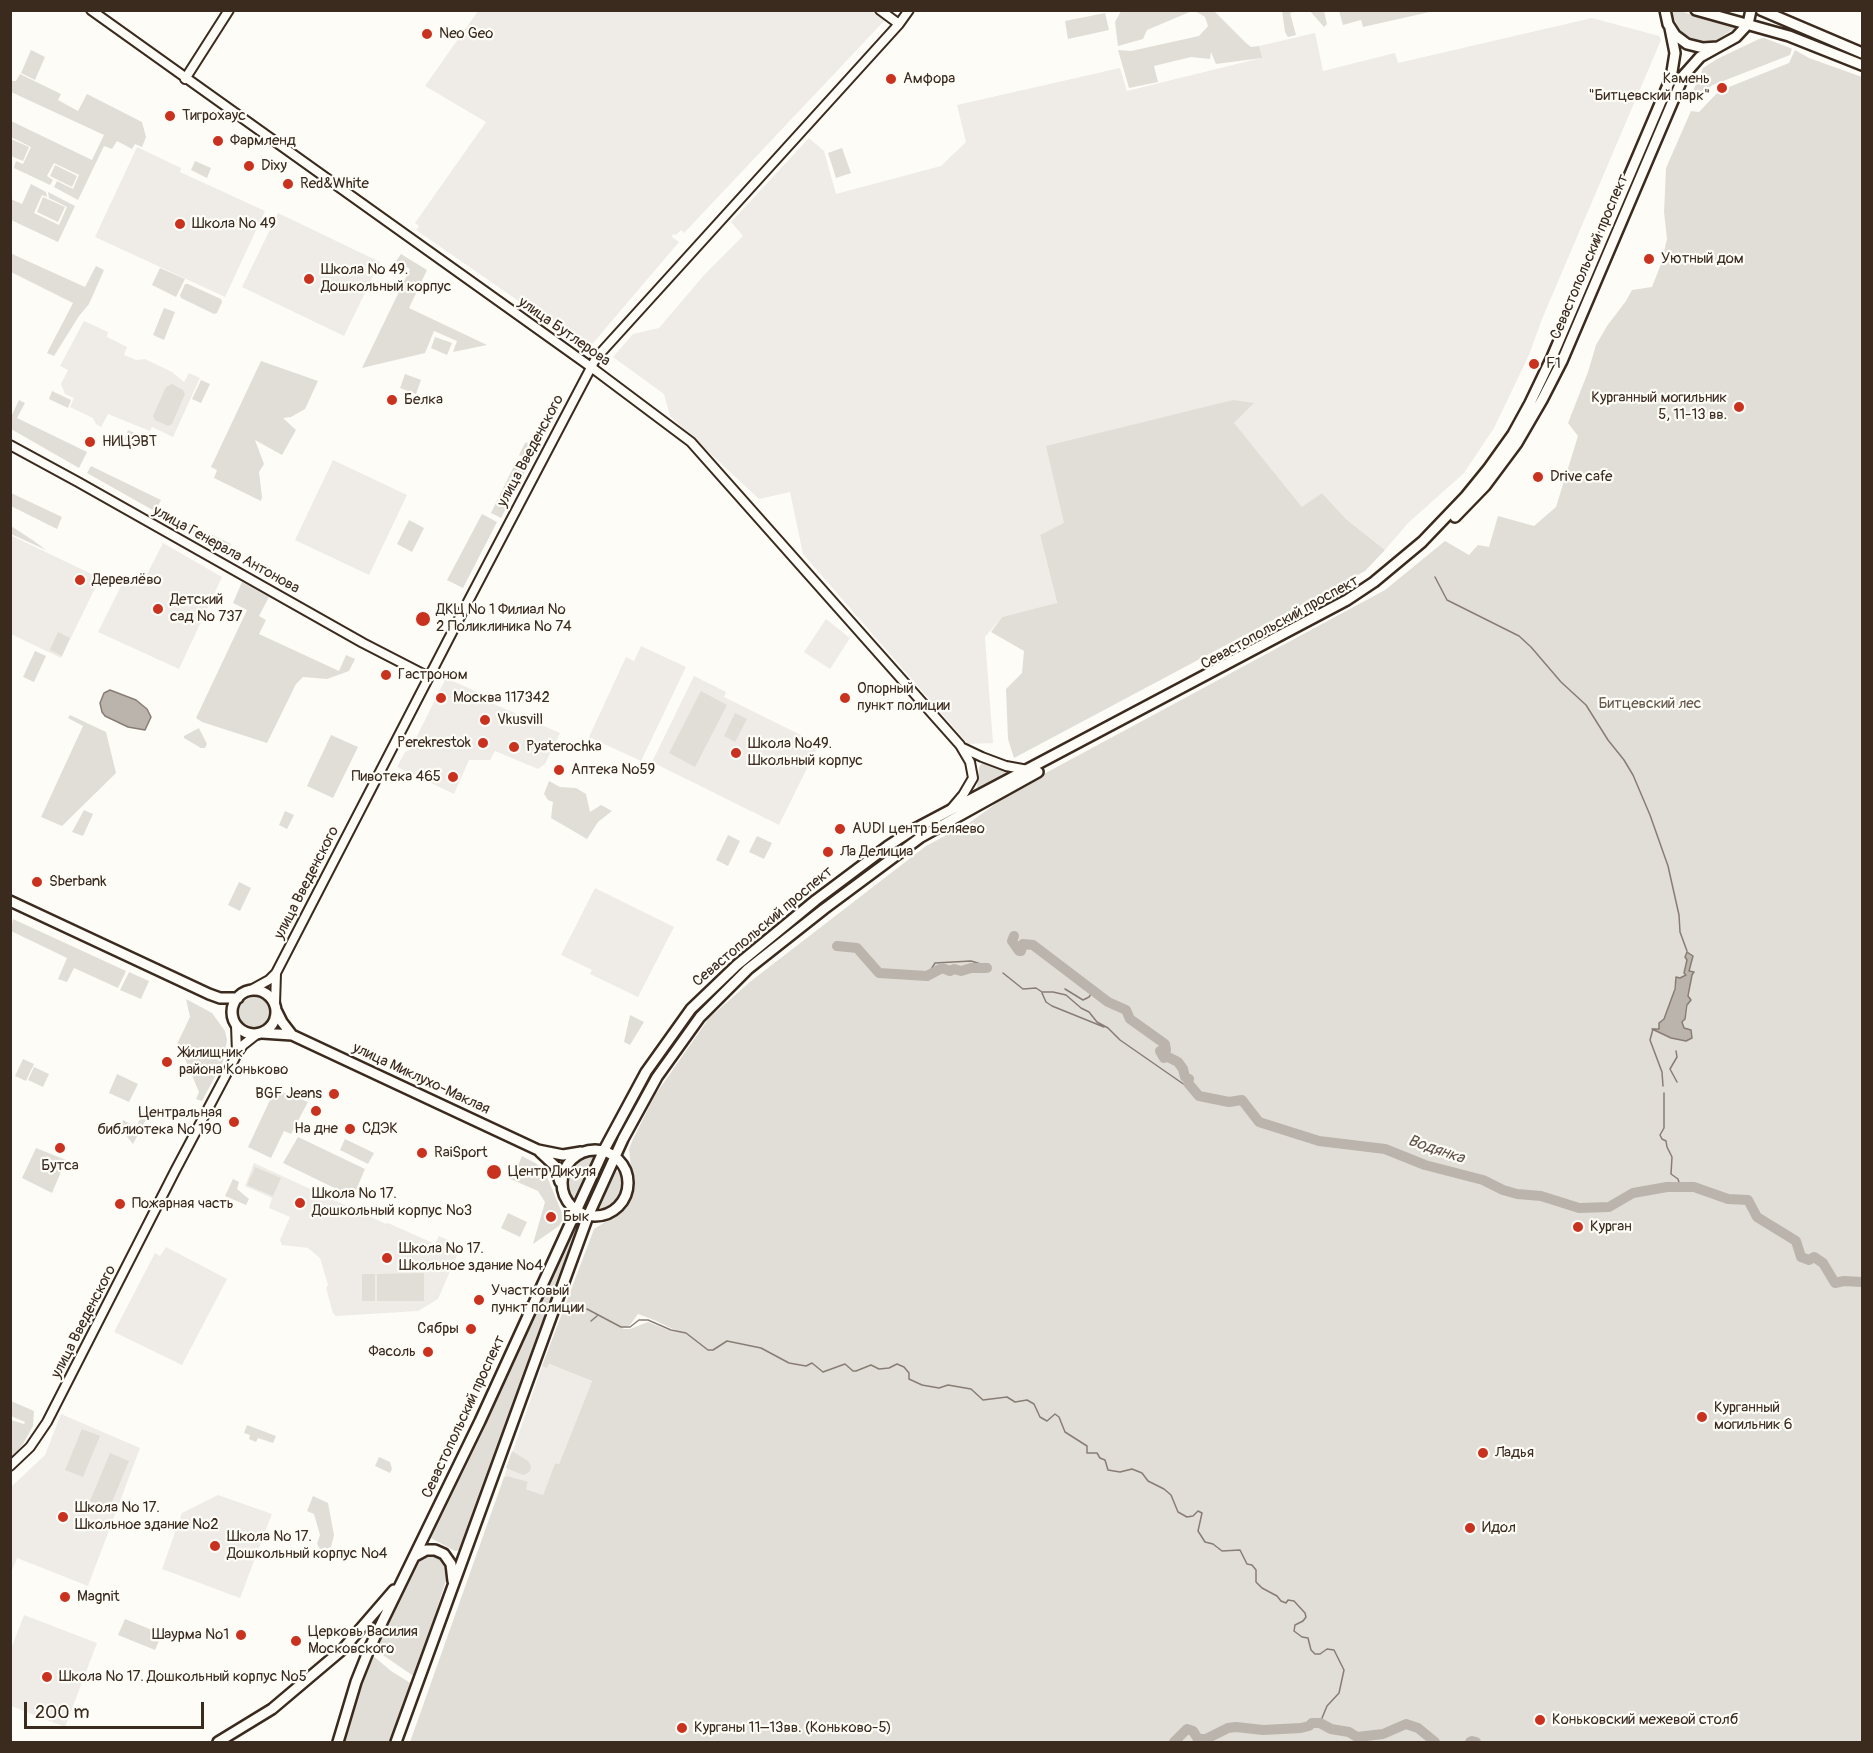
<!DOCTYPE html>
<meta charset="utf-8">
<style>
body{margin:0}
#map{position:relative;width:1873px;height:1753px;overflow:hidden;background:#fdfcf7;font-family:Pangolin,sans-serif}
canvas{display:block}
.frame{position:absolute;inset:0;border:12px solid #3b2a1e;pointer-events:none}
.scale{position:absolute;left:24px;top:1702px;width:180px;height:27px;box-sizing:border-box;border:3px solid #3b2a1e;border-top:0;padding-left:8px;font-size:18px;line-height:21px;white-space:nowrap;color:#3b2a1e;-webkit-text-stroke:4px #fdfcf7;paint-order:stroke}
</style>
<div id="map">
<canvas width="1873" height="1753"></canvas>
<div class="frame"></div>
<div class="scale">200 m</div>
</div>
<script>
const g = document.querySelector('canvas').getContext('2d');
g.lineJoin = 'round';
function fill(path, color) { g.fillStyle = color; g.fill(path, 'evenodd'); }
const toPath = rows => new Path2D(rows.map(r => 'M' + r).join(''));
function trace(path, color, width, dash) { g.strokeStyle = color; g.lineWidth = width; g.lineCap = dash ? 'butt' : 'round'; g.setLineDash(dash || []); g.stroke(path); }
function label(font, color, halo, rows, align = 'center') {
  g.font = font + ' Pangolin,sans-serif'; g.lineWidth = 4.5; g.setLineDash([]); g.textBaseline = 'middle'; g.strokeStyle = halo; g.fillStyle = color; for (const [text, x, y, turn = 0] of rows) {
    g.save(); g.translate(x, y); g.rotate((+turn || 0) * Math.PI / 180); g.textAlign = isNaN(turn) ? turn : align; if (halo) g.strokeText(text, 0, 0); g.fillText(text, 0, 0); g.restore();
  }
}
fill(toPath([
 [871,11,885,20,684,233,681,230,676,235,673,234,672,237,679,242,588,349,416,230,419,226,415,223,486,122,425,86,478,11],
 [1592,18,1659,36,1661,40,1542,319,1529,355,1494,428,1464,473,1408,523,1385,550,1346,519,1322,493,1303,508,1233,423,1253,403,1064,524,1040,535,1057,604,1002,617,985,637,993,743,968,744,803,554,790,492,759,499,670,416,664,394,613,357,633,334,659,328,705,274,743,236,731,222,809,138,824,151,836,194,941,166,966,142,957,105,1120,68,1127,91,1261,58,1259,46,1315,33,1323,71,1395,53,1398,63],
 [137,147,181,168,180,172,265,211,225,297,95,237],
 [278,213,380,262,344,336,242,287],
 [84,321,108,332,107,337,127,347,124,355,136,360,145,359,172,372,184,382,189,373,200,378,173,437,152,427,150,431,108,414,101,427,96,424,93,418,70,407,74,398,65,394,61,384,68,370,60,366],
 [333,460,407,495,369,575,295,540],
 [10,535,100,578,61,658,11,634],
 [163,543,222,577,179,669,98,632,125,578,141,586],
 [826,619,850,638,830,669,804,652],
 [641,646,686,667,641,761,589,737,626,657,634,661],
 [694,676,726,692,724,697,819,744,779,825,652,762],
 [446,678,482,694,487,701,560,733,545,764,538,769,495,751,490,760,469,760,454,794,397,767,405,752,410,750],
 [595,888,674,927,638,997,590,974,592,970,561,955],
 [254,1163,386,1224,388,1223,435,1244,439,1236,461,1246,438,1299,418,1311,336,1316,333,1313,326,1288,328,1285,320,1258,308,1248,282,1245,280,1240,290,1217,269,1208,272,1198,245,1186],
 [166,1247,227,1279,182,1365,114,1332,155,1253,160,1256],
 [548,1364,592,1381,559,1464,555,1463,543,1495,526,1489,528,1483,509,1476,504,1477,542,1366,547,1367],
 [61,1414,140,1448,88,1586,17,1558,11,1573,11,1487,45,1455],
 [218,1495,272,1514,240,1598,162,1569,182,1513],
 [24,1615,97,1643,65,1727,11,1706,11,1649]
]), '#efece7');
fill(toPath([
 [1121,11,1121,10,1192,11,1147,30,1143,39,1118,46,1115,22],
 [1195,11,1214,11,1246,43,1251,47,1259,46,1262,58,1216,64,1211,52,1210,59,1191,57,1154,66,1158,82,1129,88,1118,50,1131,51,1199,36,1208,26,1205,17],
 [1282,11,1297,11,1290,13,1296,35,1288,37,1285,32],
 [1310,11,1324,11,1327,24,1324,27],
 [1339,11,1339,10,1434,11,1363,27,1361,20,1343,25],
 [1671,11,1680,11,1735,28,1717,40,1708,43,1693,41,1681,34],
 [1105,13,1109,30,1068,39,1065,21],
 [1764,38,1788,47,1792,49,1790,55,1713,85,1689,100,1703,68,1717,59,1759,39],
 [31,50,45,57,35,80,21,73],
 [1795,50,1809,58,1862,77,1862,1742,410,1742,504,1477,508,1476,528,1482,526,1489,543,1495,555,1463,559,1464,592,1381,549,1364,547,1368,542,1366,594,1229,621,1212,631,1196,633,1187,629,1149,633,1139,655,1095,709,1018,751,981,926,846,969,823,1016,789,1385,590,1445,541,1469,555,1478,545,1489,547,1498,516,1534,526,1556,507,1578,436,1568,423,1588,372,1596,345,1607,326,1626,301,1632,290,1652,287,1661,264,1667,239,1664,212,1666,168,1691,111,1699,112,1719,91,1789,63],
 [1687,956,1690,963,1689,971,1692,975,1687,1013,1682,1025,1683,1028,1690,1029,1692,1032,1692,1038,1677,1040,1655,1028,1659,1029,1664,1019,1672,999,1676,977,1681,978,1686,976],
 [638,1314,654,1320,679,1332,671,1331,648,1322,630,1329,622,1329,630,1325],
 [20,74,61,94,58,100,78,111,87,94,142,122,146,137,142,147,135,144,132,149,117,141,112,149,104,146,78,200,54,187,57,181,73,189,79,175,54,163,47,176,53,180,50,185,14,168,16,161,23,164,31,147,11,137,11,121,92,160,104,135,11,92,11,81,16,81],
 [11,139,29,147,23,161,11,156],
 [842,148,851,173,836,178,828,153],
 [195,161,211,168,207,178,191,170],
 [55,165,77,176,72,187,50,176],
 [31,184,46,192,47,197,42,195,34,213,59,225,67,207,49,198,48,192,75,206,58,242,11,220,11,199,22,204],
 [43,197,65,207,58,222,37,212],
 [10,253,85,287,96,266,104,270,89,304,79,316,54,356,47,353,73,303,11,272],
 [401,254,427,270,409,308,487,345,453,352,457,341,434,331,425,353,362,368,410,269,396,261],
 [160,268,185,279,176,297,152,285],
 [185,284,188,284,221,299,222,302,217,313,214,314,181,298,180,295],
 [164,308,175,312,164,340,153,335],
 [435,337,452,343,447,355,431,348],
 [261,361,318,381,305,409,291,417,283,418,296,430,282,455,255,440,264,464,259,472,262,497,261,501,214,478,217,470,211,467],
 [405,374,421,380,416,394,400,388],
 [201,380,210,384,201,403,192,399],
 [172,384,183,390,185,394,172,424,168,426,155,420,153,416,166,387],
 [52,391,71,400,68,408,49,399],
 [19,400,25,403,17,418,87,452,79,468,11,429,11,417],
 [1233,400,1254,403,1234,423,1302,507,1322,493,1346,519,1385,550,1365,571,1014,758,1008,739,1006,689,1022,673,1024,651,991,632,1002,617,1057,603,1040,535,1064,523,1046,446],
 [128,430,141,436,136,446,124,440],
 [530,442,535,446,535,452,501,518,491,513,515,464,522,467,526,458,519,455,525,443],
 [91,466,161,500,157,508,231,544,227,552,87,473],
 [11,493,62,517,57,529,11,506],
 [482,514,497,522,463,588,447,580],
 [409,520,424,528,412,552,397,544],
 [11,526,34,541,46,550,11,534],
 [242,582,269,597,259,616,266,620,259,634,339,671,346,655,355,659,349,671,327,679,303,677,296,684,267,743,202,722,196,718,247,610,233,603],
 [58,632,70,638,62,656,50,650],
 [35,651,46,656,34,682,23,677],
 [701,691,727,705,695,767,669,753],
 [735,713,747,719,735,742,724,736],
 [70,715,106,732,116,773,62,826,41,817,83,726,68,718],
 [199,728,207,744,205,748,201,748,184,738,184,736],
 [331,735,358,747,333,798,307,786],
 [983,762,1008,771,1009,774,981,791,977,787,979,767],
 [549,781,560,787,576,788,586,794,590,812,601,805,612,811,598,822,587,839,551,818,553,802,548,800,544,794],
 [84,810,93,814,83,836,72,832],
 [285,811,294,815,287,829,279,825],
 [728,835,740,841,728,866,716,860],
 [757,836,772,843,764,859,749,852],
 [239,882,251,888,240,911,228,905],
 [13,919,126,971,118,988,74,968,67,982,58,979,67,958,11,931],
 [129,972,149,981,141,999,120,990],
 '239 1013a16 16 0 1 1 32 0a16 16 0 1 1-32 0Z',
 [186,999,212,1013,225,1031,227,1040,223,1062,202,1101,196,1099,199,1092,180,1047,177,1044,190,1017],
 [630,1015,644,1022,630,1045,624,1042],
 [23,1059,34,1064,26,1081,15,1076],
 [34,1067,49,1074,43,1087,28,1080],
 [117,1074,138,1084,129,1102,109,1093],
 [285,1093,308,1102,291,1134,284,1131,271,1158,248,1147,270,1100,276,1095],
 [147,1106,152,1108,133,1144,120,1128,123,1120,136,1127],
 [298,1137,365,1169,353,1197,283,1163],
 [345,1139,374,1153,368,1164,340,1150],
 [36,1148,66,1160,52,1193,22,1178],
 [589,1155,597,1157,576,1198,573,1199,566,1187,568,1169,578,1159],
 [522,1156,537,1164,546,1174,562,1213,562,1221,559,1226,533,1244,545,1202,538,1191,508,1178,510,1174,514,1175],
 [255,1167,281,1178,273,1196,247,1185],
 [616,1171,620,1173,622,1181,620,1196,611,1208,598,1210,598,1207],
 [233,1179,239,1182,237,1189,249,1199,246,1205,225,1196],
 [508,1213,527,1222,520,1237,501,1228],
 [574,1225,577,1226,460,1550,455,1551,429,1537],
 [424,1273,424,1301,377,1301,377,1274],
 [362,1274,375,1274,375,1301,362,1301],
 [11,1401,34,1411,33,1426,23,1444,11,1459,11,1420,24,1424,25,1422,11,1416],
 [247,1425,276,1436,273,1443,258,1438,256,1442,249,1439,250,1435,244,1433],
 [82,1429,100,1436,83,1477,65,1470],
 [512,1451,528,1461,531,1466,530,1471,526,1474,523,1475,506,1468],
 [110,1453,129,1461,109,1509,90,1501],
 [379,1457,390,1462,392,1469,390,1473,375,1466],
 [313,1496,328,1503,334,1535,331,1547,321,1551,317,1544,320,1535,314,1514,307,1511],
 [429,1553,442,1556,449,1571,415,1677,374,1649,419,1557],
 [125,1619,162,1634,155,1650,118,1635],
 [371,1654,391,1671,412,1684,391,1742,344,1742]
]), '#e1ded7');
const water = toPath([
 [110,690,136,700,147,709,151,717,145,730,128,727,105,716,102,712,100,703,104,693,110,690],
 [1687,952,1693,956,1689,971,1694,972,1692,975,1688,996,1691,1000,1687,1005,1685,1019,1682,1022,1684,1028,1691,1030,1692,1038,1686,1041,1671,1038,1652,1029,1659,1029,1659,1023,1664,1019,1675,989,1676,977,1680,978,1686,975,1684,973,1687,960,1685,957,1687,952]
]);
fill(water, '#bbb4ad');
trace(water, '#887d74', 1.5);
trace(toPath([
 [1435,577,1447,600,1519,636,1531,647,1561,682,1586,705,1608,740,1624,760,1633,775,1650,815,1668,866,1679,915,1680,932,1687,951],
 [1003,973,1023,989,1036,988,1042,992,1053,992,1066,995,1081,1008,1089,1012,1097,1022,1108,1028,1120,1040,1192,1090],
 [927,976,935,963,971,961,984,965,987,968],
 [1065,989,1083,1000,1089,997,1093,991],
 [1042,993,1046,1002,1052,1006,1104,1027],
 [1653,1029,1650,1040,1662,1072,1663,1086],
 [1676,1051,1677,1057,1670,1069,1677,1082],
 [1664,1093,1664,1128,1660,1135,1662,1139,1666,1141,1667,1147,1672,1157,1671,1174,1678,1179,1680,1186],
 [587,1309,621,1327,630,1327,639,1320,648,1320,671,1330,686,1333,708,1350,713,1350,727,1341,761,1348,789,1363,806,1366,812,1363,823,1372,845,1364,853,1371,856,1371,871,1365,879,1369,889,1368,897,1364,904,1367,909,1373,909,1379,922,1385,939,1388,948,1385,971,1389,983,1400,1007,1397,1015,1402,1027,1400,1034,1404,1040,1417,1047,1421,1055,1414,1059,1417,1065,1432,1087,1446,1087,1453,1097,1453,1100,1458,1105,1460,1108,1470,1120,1472,1132,1469,1142,1473,1148,1481,1164,1489,1171,1495,1178,1512,1187,1517,1193,1516,1198,1511,1202,1513,1198,1531,1205,1542,1213,1544,1222,1551,1240,1550,1247,1564,1252,1565,1256,1570,1256,1582,1262,1588,1277,1596,1281,1601,1286,1603,1288,1600,1294,1601,1305,1613,1306,1617,1303,1621,1295,1625,1294,1631,1302,1637,1308,1638,1311,1650,1315,1654,1320,1654,1327,1649,1334,1650,1344,1670,1339,1693,1327,1706,1320,1723],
 [591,1321,597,1316]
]), '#887d74', 1.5);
trace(toPath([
 [1014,936,1012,941,1019,951,1021,951,1023,944,1033,945,1108,1002,1126,1010,1130,1019,1165,1044,1166,1050,1160,1051,1164,1058,1168,1057,1178,1062,1183,1069,1185,1077,1189,1079,1188,1083,1199,1096,1229,1102,1242,1100,1259,1122,1319,1141,1385,1149,1425,1165,1483,1180,1503,1190,1517,1194,1541,1196,1579,1208,1609,1207,1633,1193,1667,1187,1694,1187,1728,1199,1748,1200,1757,1217,1796,1241,1801,1257,1809,1260,1814,1257,1823,1263,1835,1283,1844,1281,1862,1282],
 [837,946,857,948,879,973,927,976,942,968,950,971,954,969,961,971,971,968,987,968],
 [1174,1742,1187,1729,1193,1731,1198,1739,1206,1739,1228,1728,1236,1727,1263,1730,1301,1728,1309,1726,1312,1723,1320,1723,1331,1729,1349,1732,1357,1737,1383,1734,1406,1724,1418,1728,1435,1742],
 [1470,1742,1472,1741,1476,1742]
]), '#bbb4ad', 10);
const minor = toPath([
 [91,10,591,367,691,442,960,745,970,762,973,778,963,795,952,808],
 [880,10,899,24],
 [185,79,229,10],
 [10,445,78,482,363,643,429,677],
 [963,748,982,757,1006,766,1028,770],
 [249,991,269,980,276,973,461,615,596,358,899,24,909,10],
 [275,1004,276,973],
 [236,1025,237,1053],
 [10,1466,30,1447,47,1422,175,1171,237,1054,243,1045,257,1034]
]);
const major = toPath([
 [1665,10,1668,24,1675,35,1687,44,1703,48,1718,47,1736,37,1748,24,1751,10],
 [1696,10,1789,36,1862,65],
 [1761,10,1862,53],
 [1455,517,1485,486,1517,443,1542,400,1562,361,1684,75,1700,57,1718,47],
 [10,901,209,994,220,998,238,998],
 '232 1012a22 22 0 1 1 44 0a22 22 0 1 1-44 0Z',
 [276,1010,282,1022,292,1035],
 [262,1033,292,1035,538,1150,563,1155,581,1152],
 '562 1183a33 33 0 1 1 66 0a33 33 0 1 1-66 0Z',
 [540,1152,555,1166,560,1182],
 [415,1556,426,1550,435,1550,444,1554,451,1564,453,1581],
 [218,1742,272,1709,343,1649,394,1590],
 [338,1742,356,1682,370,1647,480,1421,604,1150,646,1072,691,1009,737,965,816,900,888,846,911,831,1347,600,1374,582,1422,542,1466,496,1488,469,1513,434,1530,403,1552,357,1671,78,1675,53,1670,28],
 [396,1742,588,1216,623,1139,657,1077,700,1017,748,969,824,909,921,837,1038,772]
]);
trace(minor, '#3b2a1e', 12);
trace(major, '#3b2a1e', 14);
trace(minor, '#fdfcf7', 8);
trace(major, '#fdfcf7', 9);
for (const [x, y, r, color] of [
 [427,34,6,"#c8321e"],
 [891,79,6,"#c8321e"],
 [1722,88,6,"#c8321e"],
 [170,116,6,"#c8321e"],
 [218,141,6,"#c8321e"],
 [249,166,6,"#c8321e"],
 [288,184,6,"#c8321e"],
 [180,224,6,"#c8321e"],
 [1649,259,6,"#c8321e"],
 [309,279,6,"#c8321e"],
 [1534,364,6,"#c8321e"],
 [392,400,6,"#c8321e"],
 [1739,407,6,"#c8321e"],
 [90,442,6,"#c8321e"],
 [1538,477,6,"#c8321e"],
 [80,580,6,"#c8321e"],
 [158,609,6,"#c8321e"],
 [423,619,8,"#c8321e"],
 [386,675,6,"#c8321e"],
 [441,698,6,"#c8321e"],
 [845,698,6,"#c8321e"],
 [485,720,6,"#c8321e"],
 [483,743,6,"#c8321e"],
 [514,747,6,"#c8321e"],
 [736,753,6,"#c8321e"],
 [559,770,6,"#c8321e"],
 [453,777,6,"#c8321e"],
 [840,829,6,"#c8321e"],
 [828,852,6,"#c8321e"],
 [37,882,6,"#c8321e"],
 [167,1062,6,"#c8321e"],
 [334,1094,6,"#c8321e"],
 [316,1111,6,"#c8321e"],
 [234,1122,6,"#c8321e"],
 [350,1129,6,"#c8321e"],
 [60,1148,6,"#c8321e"],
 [422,1153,6,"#c8321e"],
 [494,1172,8,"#c8321e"],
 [300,1203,6,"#c8321e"],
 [120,1204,6,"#c8321e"],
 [551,1217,6,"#c8321e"],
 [1578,1227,6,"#c8321e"],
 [387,1258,6,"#c8321e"],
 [479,1300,6,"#c8321e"],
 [471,1329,6,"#c8321e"],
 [428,1352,6,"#c8321e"],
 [1702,1417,6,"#c8321e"],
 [1483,1453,6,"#c8321e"],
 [63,1517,6,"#c8321e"],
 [1470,1528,6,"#c8321e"],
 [215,1546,6,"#c8321e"],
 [65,1597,6,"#c8321e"],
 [241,1635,6,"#c8321e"],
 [296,1641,6,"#c8321e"],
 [47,1677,6,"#c8321e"],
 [1540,1720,6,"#c8321e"],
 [682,1728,6,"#c8321e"]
]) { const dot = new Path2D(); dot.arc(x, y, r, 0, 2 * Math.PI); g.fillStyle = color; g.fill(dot); trace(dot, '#fdfcf7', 2); }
label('15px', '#3b2a1e', '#fdfcf7', [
 ["Neo Geo",439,34],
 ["Амфора",903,79],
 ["Камень",1710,79,"right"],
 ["\"Битцевский парк\"",1710,96,"right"],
 ["Тигрохаус",182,116],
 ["Фармленд",230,141],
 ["Dixy",261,166],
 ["Red&White",300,184],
 ["Школа № 49",192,224],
 ["Уютный дом",1661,259],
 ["Школа № 49.",321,270],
 ["Дошкольный корпус",321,287],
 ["F1",1546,364],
 ["Курганный могильник",1727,398,"right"],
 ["5, 11-13 вв.",1727,415,"right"],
 ["Белка",404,400],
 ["НИЦЭВТ",102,442],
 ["Drive cafe",1550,477],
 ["Деревлёво",92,580],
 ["Детский",170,600],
 ["сад № 737",170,617],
 ["ДКЦ № 1 Филиал №",436,610],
 ["2 Поликлиника № 74",436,627],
 ["Гастроном",398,675],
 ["Опорный",857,689],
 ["пункт полиции",857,706],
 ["Москва 117342",453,698],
 ["Vkusvill",497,720],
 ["Perekrestok",471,743,"right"],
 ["Школа №49.",748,744],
 ["Школьный корпус",748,761],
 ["Pyaterochka",526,747],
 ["Аптека №59",571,770],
 ["Пивотека 465",441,777,"right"],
 ["AUDI центр Беляево",852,829],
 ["Ла Делициа",840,852],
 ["Sberbank",49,882],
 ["Жилищник",179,1053],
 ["района Коньково",179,1070],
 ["BGF Jeans",322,1094,"right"],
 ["Центральная",222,1113,"right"],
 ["библиотека № 190",222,1130,"right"],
 ["На дне",316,1129,"center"],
 ["СДЭК",362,1129],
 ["RaiSport",434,1153],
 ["Бутса",60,1166,"center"],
 ["Центр Дикуля",508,1172],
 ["Школа № 17.",312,1194],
 ["Дошкольный корпус №3",312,1211],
 ["Пожарная часть",132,1204],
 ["Бык",563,1217],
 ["Курган",1590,1227],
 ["Школа № 17.",399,1249],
 ["Школьное здание №4",399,1266],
 ["Участковый",491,1291],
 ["пункт полиции",491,1308],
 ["Сябры",459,1329,"right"],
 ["Фасоль",416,1352,"right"],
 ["Курганный",1714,1408],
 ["могильник 6",1714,1425],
 ["Ладья",1495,1453],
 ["Школа № 17.",75,1508],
 ["Школьное здание №2",75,1525],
 ["Идол",1482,1528],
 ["Школа № 17.",227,1537],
 ["Дошкольный корпус №4",227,1554],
 ["Magnit",77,1597],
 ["Церковь Василия",308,1632],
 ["Московского",308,1649],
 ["Шаурма №1",229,1635,"right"],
 ["Школа № 17. Дошкольный корпус №5",59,1677],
 ["Коньковский межевой столб",1552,1720],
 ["Курганы 11–13вв. (Коньково-5)",694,1728]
], 'left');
label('15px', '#3b2a1e', '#fdfcf7', [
 ["Севастопольский проспект",1590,257,-67],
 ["улица Бутлерова",564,332,35],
 ["улица Введенского",531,451,-62],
 ["улица Генерала Антонова",226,550,29],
 ["Севастопольский проспект",1280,623,-29],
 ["улица Введенского",307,883,-63],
 ["Севастопольский проспект",763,927,-40],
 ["улица Миклухо-Маклая",421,1079,25],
 ["улица Введенского",84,1322,-63],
 ["Севастопольский проспект",464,1417,-65]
]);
label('15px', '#64574c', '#fdfcf7', [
 ["Битцевский лес",1650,704]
]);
label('italic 16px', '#615349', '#fdfcf7', [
 ["Водянка",1436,1150,19]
]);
</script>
